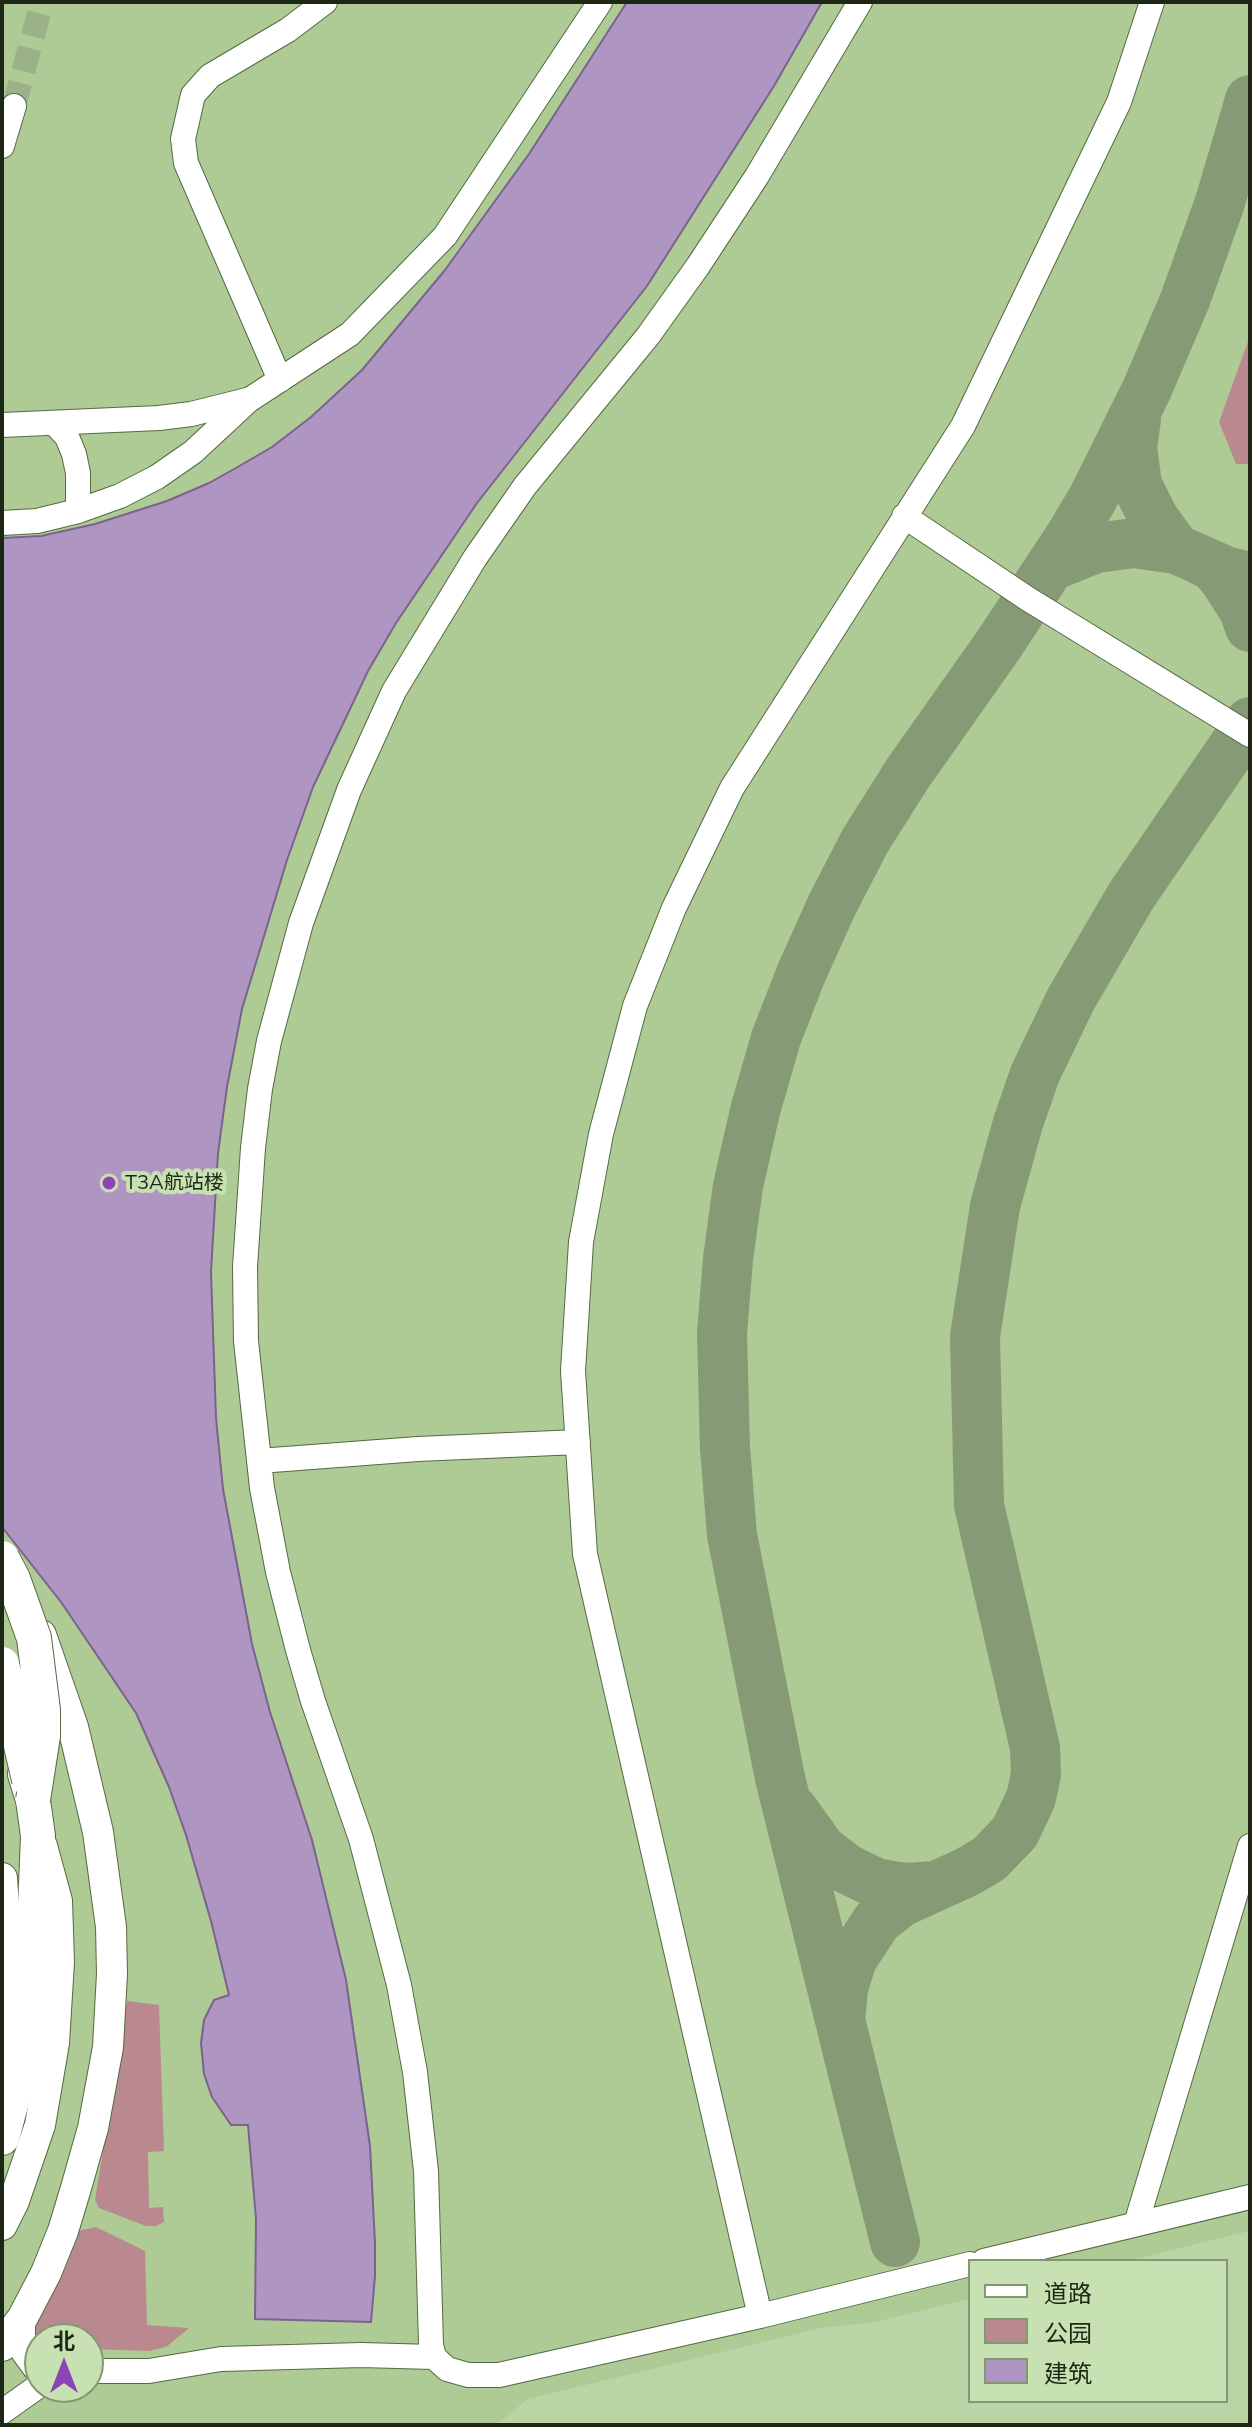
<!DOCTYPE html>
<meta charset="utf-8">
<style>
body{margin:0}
#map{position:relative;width:1252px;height:2427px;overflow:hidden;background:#bbd4a5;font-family:Mulish,"Noto Sans SC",sans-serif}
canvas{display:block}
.frame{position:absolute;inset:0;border:4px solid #1d2715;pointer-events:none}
.legend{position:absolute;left:968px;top:2259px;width:260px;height:144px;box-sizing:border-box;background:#c8e1b2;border:2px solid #849773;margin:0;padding:10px 14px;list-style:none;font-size:24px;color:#1d2715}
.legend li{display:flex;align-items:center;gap:16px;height:40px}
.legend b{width:40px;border:2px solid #849773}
.north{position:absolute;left:24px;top:2323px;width:80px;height:80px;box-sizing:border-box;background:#c8e1b2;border:2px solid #849773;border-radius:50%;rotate:0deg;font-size:22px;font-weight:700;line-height:32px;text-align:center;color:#1d2715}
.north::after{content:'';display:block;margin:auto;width:28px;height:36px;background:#8b43b5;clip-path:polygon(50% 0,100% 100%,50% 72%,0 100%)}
</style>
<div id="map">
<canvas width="1252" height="2427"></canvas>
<div class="frame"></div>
<ul class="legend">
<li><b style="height:10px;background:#fff"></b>道路</li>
<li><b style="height:22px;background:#ba898f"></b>公园</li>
<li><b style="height:22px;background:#af95c1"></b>建筑</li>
</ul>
<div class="north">北</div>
</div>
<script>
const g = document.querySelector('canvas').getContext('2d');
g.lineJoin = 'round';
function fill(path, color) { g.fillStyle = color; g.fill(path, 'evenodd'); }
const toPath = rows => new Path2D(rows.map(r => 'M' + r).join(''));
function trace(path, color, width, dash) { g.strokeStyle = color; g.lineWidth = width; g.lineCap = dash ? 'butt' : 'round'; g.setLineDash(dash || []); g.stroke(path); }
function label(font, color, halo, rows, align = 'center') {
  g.font = font + ' Mulish,"Noto Sans SC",sans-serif'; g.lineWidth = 8; g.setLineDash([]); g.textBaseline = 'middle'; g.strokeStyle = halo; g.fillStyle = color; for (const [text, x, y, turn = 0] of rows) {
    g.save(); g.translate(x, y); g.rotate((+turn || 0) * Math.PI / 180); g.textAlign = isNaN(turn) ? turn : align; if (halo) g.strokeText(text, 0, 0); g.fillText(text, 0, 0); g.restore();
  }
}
fill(toPath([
 [2,2,1250,2,1250,2231,1127,2261,970,2261,970,2299,870,2323,825,2327,528,2399,496,2425,2,2425],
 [40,2339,88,2339,88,2387,40,2387]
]), '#aeca95');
fill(toPath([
 [1250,336,1250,464,1236,464,1219,422],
 [127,2001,159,2005,164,2151,148,2152,149,2208,163,2207,164,2222,156,2226,146,2226,99,2208,95,2200],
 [96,2227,145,2251,147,2325,189,2328,166,2347,149,2351,88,2349,88,2339,40,2339,40,2342,36,2339,30,2327,78,2231]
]), '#ba898f');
trace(toPath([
 [1136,419,1132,447,1137,485,1154,519,1176,549],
 [1202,561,1213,566,1225,580,1244,610,1250,627],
 [1051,566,1096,548,1134,543,1176,549,1228,572,1250,577],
 [794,1811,822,1850,847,1869,876,1883,892,1886,908,1888,936,1886],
 [841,2012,843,1988,852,1959,877,1921,901,1902,967,1872,989,1859,1015,1832,1031,1798,1036,1774,1035,1748,979,1505,975,1336,995,1206,1018,1123,1035,1074,1071,999,1131,896,1250,722],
 [895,2242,780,1778,732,1535,725,1448,722,1333,728,1259,738,1186,755,1111,776,1038,801,974,832,905,865,841,908,773,999,644,1071,535,1093,498,1147,389,1185,300,1220,202,1250,100]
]), '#869a75', 50);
const building = toPath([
 [627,2,822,2,774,86,647,286,477,503,396,623,368,671,313,787,287,860,242,1009,227,1087,218,1153,211,1272,216,1418,223,1489,252,1644,270,1712,312,1840,346,1980,370,2146,375,2243,375,2276,371,2322,255,2319,256,2219,248,2125,231,2125,229,2122,212,2097,204,2074,201,2043,204,2020,214,2000,229,1995,211,1921,186,1835,169,1787,136,1713,61,1602,2,1527,2,538,41,536,95,524,167,501,209,483,236,468,272,447,311,417,362,370,445,270,529,154,627,2]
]);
fill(building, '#af95c1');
trace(building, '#7b638c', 2);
trace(toPath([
 [14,106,42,2]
]), '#9bb188', 24, [24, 12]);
const minor = toPath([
 [860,2,757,176,698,266,648,336,525,486,475,558,394,691,349,790,301,923,269,1041,260,1089,253,1148,245,1267,246,1341,262,1488,278,1572,298,1650,313,1701,361,1839,399,1985,415,2072,426,2171,431,2345,434,2357,447,2369,468,2375,499,2375,760,2316,585,1554,573,1371,581,1242,601,1134,635,1006,674,908,732,788,963,426,1119,102,1152,2],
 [2,146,14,106],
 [280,380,186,163,183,139,193,95,210,76,288,30,325,2],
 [2,425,159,418,191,414,247,400],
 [56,425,67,437,74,454,78,473,78,511],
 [904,516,1028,599,1250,735],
 [2,523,37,521,78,511,120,496,157,477,193,452,249,400,350,334,445,236,600,2],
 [259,1461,418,1449,578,1442],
 [1136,2224,1250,1846],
 [984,2261,1250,2197],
 [760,2316,970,2264],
 [23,2317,23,2352,34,2367,40,2368],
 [88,2371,149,2371,221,2359,361,2355,434,2357],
 [2,2412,40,2385]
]);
const major = toPath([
 [2,1878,7,1949,2,2045],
 [2,2225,14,2201,40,2125,54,2043,59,1962,57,1901,42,1846],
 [2,2346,23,2317,46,2273,63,2231,76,2188,93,2128,108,2047,112,1974,111,1927,98,1832,73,1727,41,1635]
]);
const highway = toPath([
 [2,2138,18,2078,31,2006,38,1836,33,1800,25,1774]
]);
trace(minor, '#556a40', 26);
trace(major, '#556a40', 32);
trace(highway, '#556a40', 36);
trace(minor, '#fff', 24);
trace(major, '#fff', 30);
trace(highway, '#fff', 34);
const highwayBridge = toPath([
 [2,1558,13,1579,34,1638,43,1710,43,1736,33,1800],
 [2,1664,29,1780]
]);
trace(highwayBridge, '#556a40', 36, []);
trace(highwayBridge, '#fff', 34);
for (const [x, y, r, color] of [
 [109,1183,8,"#8b43b5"]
]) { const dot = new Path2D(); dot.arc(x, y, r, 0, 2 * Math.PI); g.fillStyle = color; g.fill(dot); trace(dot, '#c8e1b2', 3); }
label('20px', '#1d2715', '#c8e1b2', [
 ["T3A航站楼",125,1183]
], 'left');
</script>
